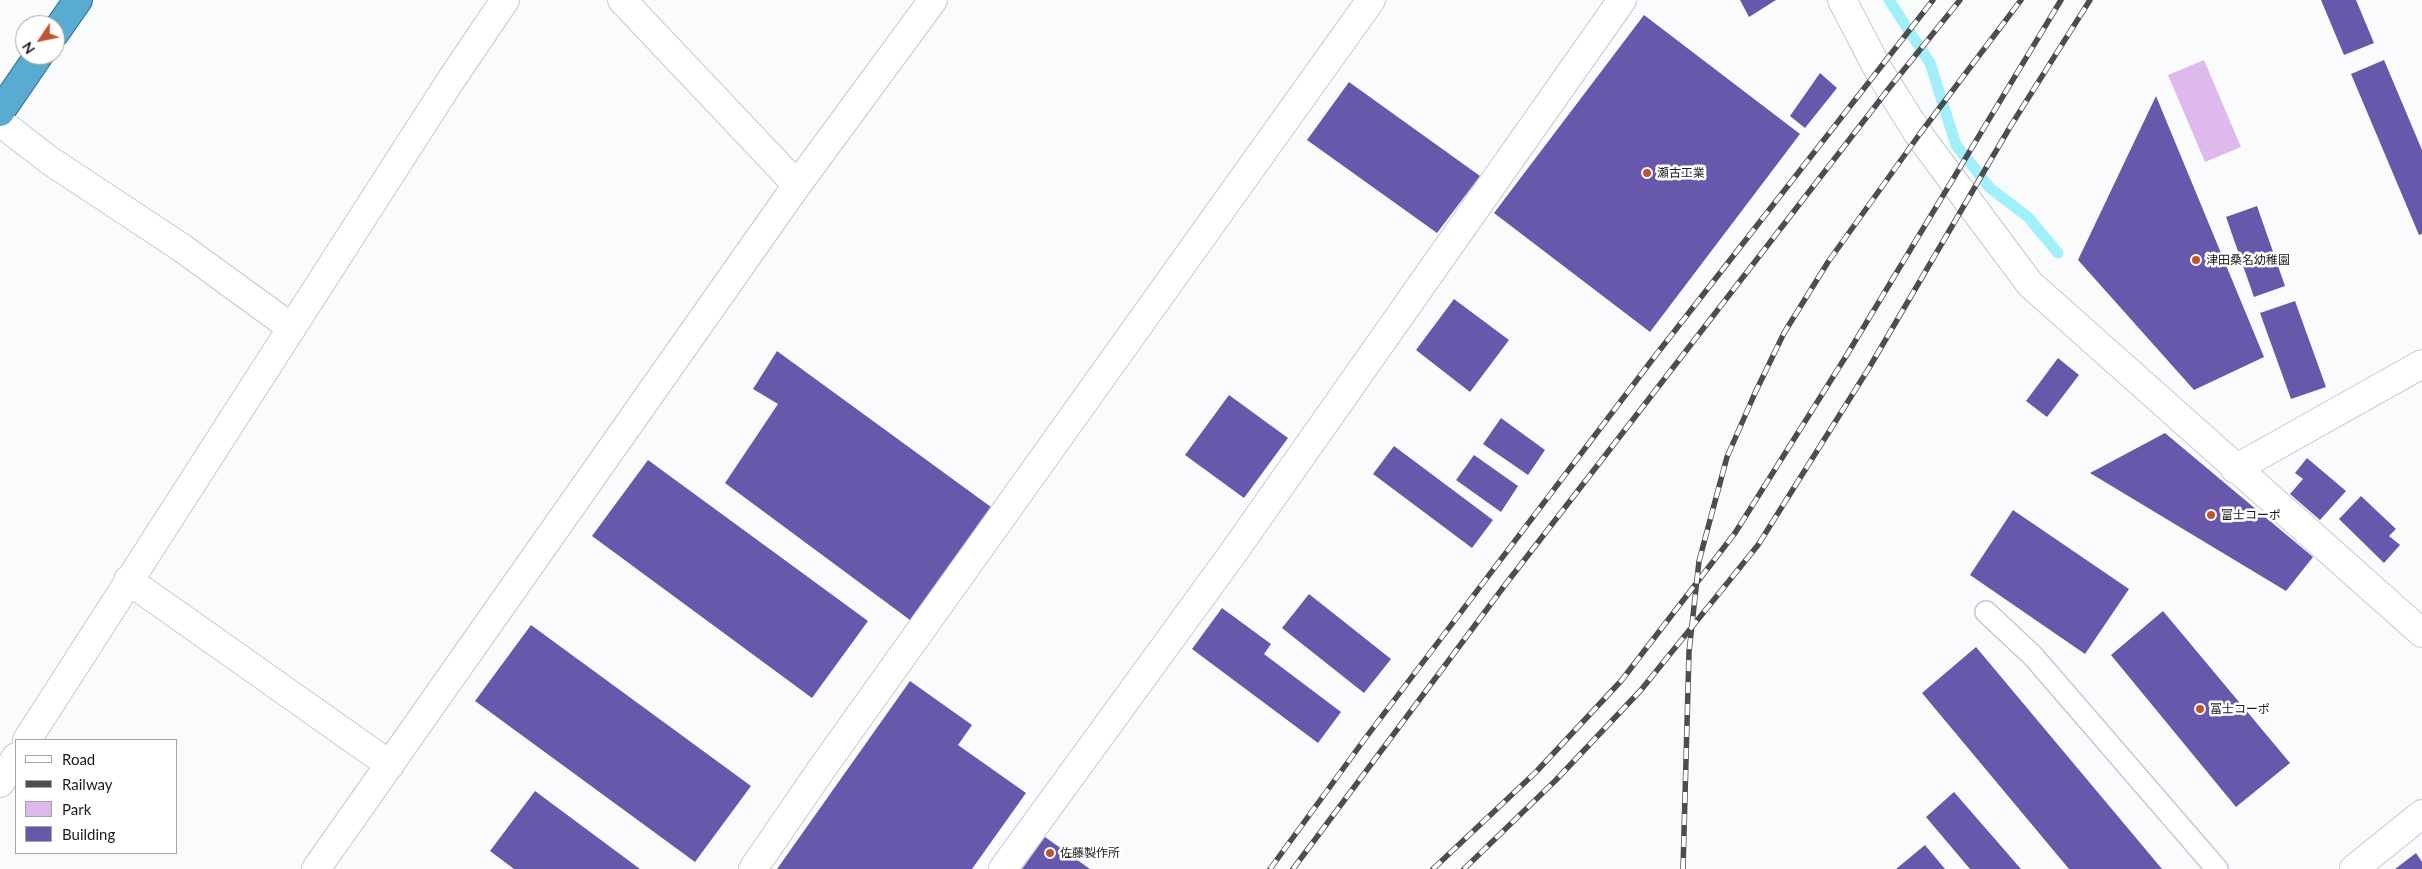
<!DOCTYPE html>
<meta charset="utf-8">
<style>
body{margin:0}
#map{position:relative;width:2422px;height:869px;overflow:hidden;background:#fafbfd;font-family:Lato,sans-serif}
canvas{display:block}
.legend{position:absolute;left:15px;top:739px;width:162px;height:115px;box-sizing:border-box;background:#fff;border:1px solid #a3a4a5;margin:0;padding:6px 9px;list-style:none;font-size:15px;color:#191b1f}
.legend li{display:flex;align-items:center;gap:10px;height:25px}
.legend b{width:25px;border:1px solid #a3a4a5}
.north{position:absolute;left:15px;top:15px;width:50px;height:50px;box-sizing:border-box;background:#fff;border:1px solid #a3a4a5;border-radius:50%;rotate:236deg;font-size:14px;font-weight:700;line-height:20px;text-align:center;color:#191b1f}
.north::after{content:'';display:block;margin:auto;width:18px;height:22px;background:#bd562c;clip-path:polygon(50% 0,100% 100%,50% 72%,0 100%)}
</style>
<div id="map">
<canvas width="2422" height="869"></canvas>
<ul class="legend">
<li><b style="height:6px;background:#fff"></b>Road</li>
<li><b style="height:6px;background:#4c4d51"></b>Railway</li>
<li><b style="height:14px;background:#deb9eb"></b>Park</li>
<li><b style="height:14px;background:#6858ac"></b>Building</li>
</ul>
<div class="north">N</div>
</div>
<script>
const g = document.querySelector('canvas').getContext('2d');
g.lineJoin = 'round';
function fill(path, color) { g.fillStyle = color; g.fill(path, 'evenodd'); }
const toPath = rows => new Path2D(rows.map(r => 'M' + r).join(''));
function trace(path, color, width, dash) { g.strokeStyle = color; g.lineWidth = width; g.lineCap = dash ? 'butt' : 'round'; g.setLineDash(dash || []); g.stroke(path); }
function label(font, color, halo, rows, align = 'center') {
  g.font = font + ' Lato,"Noto Sans JP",sans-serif'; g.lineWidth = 5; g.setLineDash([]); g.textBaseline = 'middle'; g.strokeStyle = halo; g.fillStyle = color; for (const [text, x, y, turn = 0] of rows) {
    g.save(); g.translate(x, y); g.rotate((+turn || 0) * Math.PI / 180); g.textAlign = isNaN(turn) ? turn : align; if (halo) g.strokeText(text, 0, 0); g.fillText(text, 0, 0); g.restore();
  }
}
fill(toPath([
 [2204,60,2241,147,2205,162,2168,75]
]), '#deb9eb');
trace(toPath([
 [1889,0,1930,63,1956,145,1990,188,2028,217,2058,253]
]), '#a0eff9', 11);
fill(toPath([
 [1740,0,1776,0,1749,17],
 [2321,0,2356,0,2374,43,2344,55],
 [1644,15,1800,134,1650,332,1494,213],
 [2384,60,2422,150,2422,234,2419,235,2351,74],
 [1820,73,1837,88,1805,128,1790,116],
 [1349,82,1480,176,1437,233,1307,140],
 [2156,96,2264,357,2194,390,2078,260],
 [2257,206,2285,286,2254,297,2226,217],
 [1454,299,1509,340,1470,392,1416,350],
 [2295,301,2326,387,2291,399,2260,313],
 [777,351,991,507,910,620,725,483,778,404,753,389],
 [2058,358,2079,375,2047,417,2026,401],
 [1229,395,1288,438,1244,498,1185,455],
 [1501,418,1545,450,1528,475,1483,444],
 [2165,433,2313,557,2286,591,2090,473],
 [1394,446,1493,520,1472,548,1373,474],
 [1474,455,1518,486,1501,512,1456,480],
 [2307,458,2346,491,2320,520,2290,494,2303,479,2295,473],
 [648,460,868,621,812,698,592,536],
 [2361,496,2396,529,2389,536,2400,545,2384,563,2339,519],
 [2013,510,2129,589,2085,654,1970,575],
 [1309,594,1391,659,1364,693,1282,628],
 [1222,608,1271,644,1264,654,1341,712,1318,743,1192,649],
 [2163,611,2290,763,2236,807,2111,655],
 [531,625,751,786,695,862,475,701],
 [1976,647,2162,869,2069,869,1922,693],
 [910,681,972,725,958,745,1026,793,972,869,777,869],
 [535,791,640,869,514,869,490,851],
 [1954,792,2021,869,1970,869,1926,817],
 [1045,837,1090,869,1022,869],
 [1925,845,1945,869,1896,869],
 [2416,853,2422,862,2422,869,2395,869]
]), '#6858ac');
const service = toPath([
 [1986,612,2033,656,2217,869]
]);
const minor = toPath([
 [622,0,797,185],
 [1842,0,1879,71,1919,135,2030,284,2422,633],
 [0,122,49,160,182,248,292,328],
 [2235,469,2422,364],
 [128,580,390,765],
 [27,740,449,83,505,0],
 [0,783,16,757],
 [316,869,797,185,933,0],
 [753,869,823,767,1371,0],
 [1003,869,1233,553,1622,0],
 [2354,869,2422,814]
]);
const trunk = toPath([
 [55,33,78,0],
 [0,112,39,55]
]);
trace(service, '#c4c9d3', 24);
trace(minor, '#c4c9d3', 30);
trace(trunk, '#286b8c', 30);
trace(service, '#fff', 21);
trace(minor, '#fff', 28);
trace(trunk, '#5aabd2', 28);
const rail = toPath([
 [1270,869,1364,740,1652,360,1933,0],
 [1293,869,1505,585,1890,87,1960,0],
 [1433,869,1536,772,1621,681,1735,533,1848,353,2061,0],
 [1464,869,1556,780,1641,690,1758,545,1869,368,2010,127,2090,0],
 [1683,869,1689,652,1699,561,1727,457,1755,393,1784,333,1828,262,1919,135,2021,0]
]);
trace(rail, '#4c4d51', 5.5);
trace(rail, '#fff', 4, [11]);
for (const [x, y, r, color] of [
 [1647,173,5,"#bd562c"],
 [2196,260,5,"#bd562c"],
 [2211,515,5,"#bd562c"],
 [2200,709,5,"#bd562c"],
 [1050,853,5,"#bd562c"]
]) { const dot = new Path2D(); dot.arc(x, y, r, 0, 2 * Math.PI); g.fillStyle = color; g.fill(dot); trace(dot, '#fff', 2); }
label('12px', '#191b1f', '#fff', [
 ["瀬古工業",1657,173],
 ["津田桑名幼稚園",2206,260],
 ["富士コーポ",2221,515],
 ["冨士コーポ",2210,709],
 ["佐藤製作所",1060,853]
], 'left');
</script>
